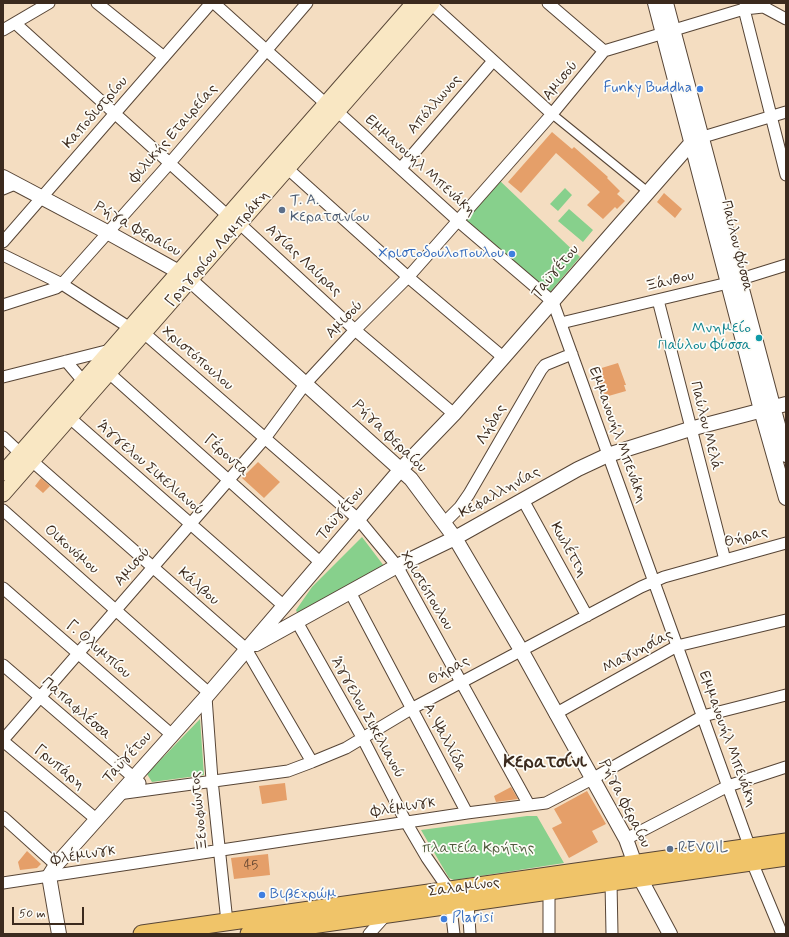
<!DOCTYPE html>
<meta charset="utf-8">
<style>
body{margin:0}
#map{position:relative;width:789px;height:937px;overflow:hidden;background:#f4ddc1;font-family:Mynerve,sans-serif}
canvas{display:block}
.frame{position:absolute;inset:0;border:4px solid #3b2a1e;pointer-events:none}
.scale{position:absolute;left:12px;top:907px;width:72px;height:18px;box-sizing:border-box;border:2px solid #3b2a1e;border-top:0;padding-left:5px;font-size:12px;line-height:14px;white-space:nowrap;color:#3b2a1e;-webkit-text-stroke:3px #fdfcf7;paint-order:stroke}
</style>
<div id="map">
<canvas width="789" height="937"></canvas>
<div class="frame"></div>
<div class="scale">50 m</div>
</div>
<script>
const g = document.querySelector('canvas').getContext('2d');
g.lineJoin = 'round';
function fill(path, color) { g.fillStyle = color; g.fill(path, 'evenodd'); }
const toPath = rows => new Path2D(rows.map(r => 'M' + r).join(''));
function trace(path, color, width, dash) { g.strokeStyle = color; g.lineWidth = width; g.lineCap = dash ? 'butt' : 'round'; g.setLineDash(dash || []); g.stroke(path); }
function label(font, color, halo, rows, align = 'center') {
  g.font = font + ' Mynerve,sans-serif'; g.lineWidth = 3.5; g.setLineDash([]); g.textBaseline = 'middle'; g.strokeStyle = halo; g.fillStyle = color; for (const [text, x, y, turn = 0] of rows) {
    g.save(); g.translate(x, y); g.rotate((+turn || 0) * Math.PI / 180); g.textAlign = isNaN(turn) ? turn : align; if (halo) g.strokeText(text, 0, 0); g.fillText(text, 0, 0); g.restore();
  }
}
fill(toPath([
 [499,180,580,257,550,292,465,219],
 [565,188,572,195,558,211,550,204],
 [569,209,593,230,583,242,558,221],
 [362,537,384,566,298,615,296,610,312,587],
 [200,719,204,775,152,782,147,774],
 [527,816,537,816,564,863,454,880,449,878,421,830]
]), '#87d08c');
fill(toPath([
 [552,132,572,149,574,147,608,177,607,178,620,191,617,194,625,201,617,209,615,207,603,219,587,205,600,192,556,153,521,193,508,182],
 [664,193,682,209,675,218,657,202],
 [618,363,626,385,624,385,626,391,605,397,595,370],
 [258,462,280,482,264,498,242,478],
 [41,478,50,486,43,493,35,486],
 [285,783,287,800,262,804,259,786],
 [511,787,518,799,496,802,494,796],
 [587,791,606,824,592,831,598,842,569,858,552,828,562,823,554,809],
 [27,851,41,864,37,868,20,870,18,862],
 [268,854,270,875,234,879,231,858]
]), '#e59f69');
const pedestrian = toPath([
 [552,114,648,192]
]);
const minor = toPath([
 [97,3,164,57],
 [214,3,326,104],
 [548,3,604,51],
 [746,3,744,9,786,175],
 [431,4,552,114],
 [758,4,786,19],
 [15,23,228,216],
 [3,30,49,3],
 [338,112,457,220,553,302,750,848],
 [703,137,786,112],
 [401,168,493,61],
 [288,169,408,277,504,358],
 [3,189,15,184],
 [240,224,355,330,454,414],
 [3,242,211,3],
 [3,255,62,284,130,328],
 [658,300,725,560],
 [3,305,56,288,62,284,169,164,307,3],
 [561,323,728,283,786,265],
 [144,333,359,520,397,566,529,805],
 [66,361,83,381],
 [109,373,321,563],
 [3,377,110,350],
 [70,418,284,606],
 [3,437,20,453],
 [32,461,246,649,312,762],
 [523,500,587,616],
 [3,510,209,693],
 [445,522,460,507,469,494,541,370,545,365,572,354],
 [3,588,172,735],
 [350,592,467,813],
 [297,622,362,737,406,822,427,858,449,890,468,903,470,934],
 [3,665,140,783],
 [206,697,212,780,227,922],
 [555,714,677,646,786,620],
 [3,740,266,437,306,383,355,330,410,275,552,114,604,51,744,9,763,7,765,3],
 [3,741,96,819],
 [118,794,288,771,312,762,346,748,411,709,641,587,664,577,786,543],
 [3,817,56,865],
 [626,839,728,786,786,767],
 [752,862,782,934],
 [611,882,612,934],
 [3,883,467,813,546,803,592,779,703,716,786,695],
 [549,891,549,934],
 [450,899,454,934],
 [369,934,387,914]
]);
const tertiary = toPath([
 [655,3,761,410,786,498],
 [666,3,786,455],
 [3,177,107,232,179,272,191,281,411,479,455,538,521,650,626,839,640,878,670,934],
 [256,644,397,566,455,538,578,469,608,455,690,429,786,404],
 [59,934,49,876,56,865,206,697,401,469,454,414,692,142,703,137]
]);
const secondary = toPath([
 [3,473,414,3],
 [3,494,432,3]
]);
const primary = toPath([
 [142,934,786,842],
 [249,934,786,857]
]);
trace(pedestrian, '#574536', 10);
trace(minor, '#574536', 13);
trace(tertiary, '#574536', 16);
trace(secondary, '#574536', 17);
trace(primary, '#574536', 19);
trace(pedestrian, '#fff', 8);
trace(minor, '#fff', 11);
trace(tertiary, '#fff', 14);
trace(secondary, '#f9e7c3', 15);
trace(primary, '#f0c469', 17);
for (const [x, y, r, color] of [
 [700,89,4,"#3f7fe0"],
 [282,210,4,"#5c6f8a"],
 [512,254,4,"#3f7fe0"],
 [759,338,4,"#0f9aa8"],
 [670,849,4,"#5c6f8a"],
 [262,895,4,"#3f7fe0"],
 [444,919,4,"#3f7fe0"]
]) { const dot = new Path2D(); dot.arc(x, y, r, 0, 2 * Math.PI); g.fillStyle = color; g.fill(dot); trace(dot, '#fdfcf7', 1.5); }
label('13px', '#664731', null, [
 ["45",251,866]
]);
label('15px', '#3b2a1e', '#fdfcf7', [
 ["Αμισού",561,81,-51],
 ["Απόλλωνος",435,105,-49],
 ["Καποδιστρίου",96,113,-49],
 ["Φιλικής Εταιρείας",174,134,-49],
 ["Εμμανουήλ Μπενάκη",420,166,42],
 ["Ρήγα Φεραίου",137,230,29],
 ["Παύλου Φύσσα",736,246,76],
 ["Γρηγορίου Λαμπράκη",218,249,-49],
 ["Αγίας Λαύρας",303,261,43],
 ["Ταϋγέτου",556,272,-50],
 ["Ξάνθου",670,282,-14],
 ["Αμισού",345,320,-46],
 ["Χριστόπουλου",197,359,41],
 ["Λήδας",492,425,-60],
 ["Παύλου Μελά",705,426,76],
 ["Εμμανουήλ Μπενάκη",617,435,70],
 ["Ρήγα Φεραίου",389,437,44],
 ["Γέροντα",226,456,42],
 ["Άγγελου Σικελιανού",150,469,41],
 ["Κεφαλληνίας",500,493,-29],
 ["Ταϋγέτου",341,514,-50],
 ["Θήρας",746,538,-15],
 ["Οικονόμου",71,550,41],
 ["Κωλέττη",568,550,61],
 ["Αμισού",133,567,-49],
 ["Κάλβου",198,587,41],
 ["Χριστόπουλου",426,591,59],
 ["Γ. Ολυμπίου",98,650,41],
 ["Μαγνησίας",638,652,-28],
 ["Θήρας",449,671,-29],
 ["Παπαφλέσσα",76,709,41],
 ["Άγγελου Σικελιανού",367,718,61],
 ["Α. Ψαλλίδα",444,738,62],
 ["Εμμανουήλ Μπενάκη",727,739,70],
 ["Ταϋγέτου",128,758,-47],
 ["Γρυπάρη",59,768,40],
 ["Ρήγα Φεραίου",624,804,63],
 ["Φλέμινγκ",403,808,-9],
 ["Ξενοφώντος",200,811,-96],
 ["Φλέμινγκ",83,856,-9],
 ["Σαλαμίνος",464,888,-8]
]);
label('15px', '#366cbe', '#fdfcf7', [
 ["Funky Buddha",692,89],
 ["Χριστοδουλοπουλου",504,254],
 ["Βιβεχρώμ",270,895,"left"],
 ["Plarisi",452,919,"left"]
], 'right');
label('15px', '#4e5e75', '#fdfcf7', [
 ["Τ. Α.",290,201],
 ["Κερατσινίου",290,218],
 ["REVOIL",678,849]
], 'left');
label('15px', '#0d838f', '#fdfcf7', [
 ["Μνημείο",751,329],
 ["Παύλου Φύσσα",751,346]
], 'right');
label('15px', '#525c3f', '#fdfcf7', [
 ["πλατεία Κρήτης",478,849]
]);
label('bold 19px', '#3b2a1e', '#fdfcf7', [
 ["Κερατσίνι",545,763]
]);
</script>
